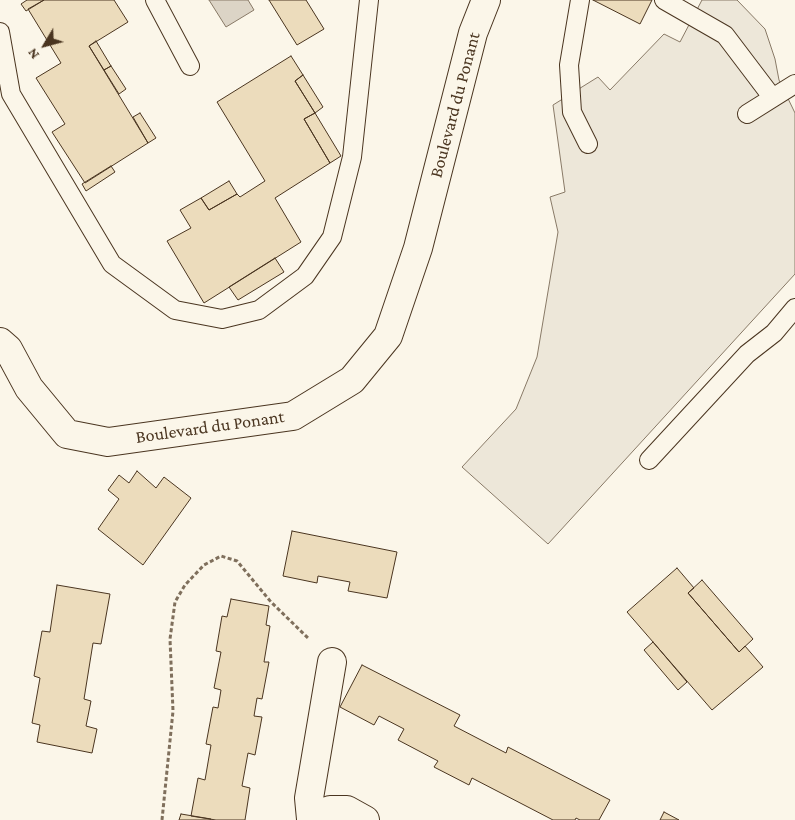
<!DOCTYPE html>
<style>
body{margin:0}
#map{position:relative;width:795px;height:820px;overflow:hidden;background:#fbf6e9;font-family:"Crimson Pro",serif}
canvas{display:block}
.north{position:absolute;left:20px;top:20px;width:50px;height:50px;-webkit-text-stroke:4px #fbf6e9;paint-order:stroke;rotate:233deg;font-size:14px;font-weight:700;line-height:20px;text-align:center;color:#4a3520}
.north::after{content:'';display:block;margin:auto;width:18px;height:22px;background:#4a3520;clip-path:polygon(50% 0,100% 100%,50% 72%,0 100%)}
</style>
<div id="map">
<canvas width="795" height="820"></canvas>
<div class="north">N</div>
</div>
<script>
const g = document.querySelector('canvas').getContext('2d');
g.lineJoin = 'round';
function fill(path, color) { g.fillStyle = color; g.fill(path, 'evenodd'); }
const toPath = rows => new Path2D(rows.map(r => 'M' + r).join(''));
function trace(path, color, width, dash) { g.strokeStyle = color; g.lineWidth = width; g.lineCap = dash ? 'butt' : 'round'; g.setLineDash(dash || []); g.stroke(path); }
function label(font, color, halo, rows, align = 'center') {
  g.font = font + ' "Crimson Pro",serif'; g.lineWidth = 4; g.setLineDash([]); g.textBaseline = 'middle'; g.strokeStyle = halo; g.fillStyle = color; for (const [text, x, y, turn = 0] of rows) {
    g.save(); g.translate(x, y); g.rotate((+turn || 0) * Math.PI / 180); g.textAlign = isNaN(turn) ? turn : align; if (halo) g.strokeText(text, 0, 0); g.fillText(text, 0, 0); g.restore();
  }
}
const parking = toPath([
 [702,0,737,0,765,29,775,59,779,80,795,113,795,274,548,544,462,467,516,409,537,357,558,232,550,197,565,192,553,105,598,77,610,90,664,34,680,42,702,0]
]);
fill(parking, '#ede7d9');
trace(parking, '#887966', 1);
const water = toPath([
 [209,0,248,0,254,10,226,27,209,0]
]);
fill(water, '#dcd4c6');
trace(water, '#887966', 1);
const building = toPath([
 [27,0,44,0,26,11,21,4,27,0],
 [44,0,114,0,128,22,89,46,148,143,85,183,52,132,65,124,36,78,61,63,28,9,44,0],
 [269,0,306,0,324,29,297,45,269,0],
 [593,0,652,0,640,24,593,0],
 [96,41,111,66,104,70,89,46,96,41],
 [291,56,303,75,295,81,315,113,304,119,330,163,275,198,301,242,204,303,167,241,191,228,180,210,201,198,209,210,237,194,240,197,265,181,217,102,291,56],
 [111,66,126,89,119,94,104,70,111,66],
 [303,75,323,107,315,113,295,81,303,75],
 [140,113,156,138,148,143,133,117,140,113],
 [315,113,341,156,330,163,304,119,315,113],
 [111,166,115,172,86,191,82,184,111,166],
 [229,181,237,194,209,210,201,198,229,181],
 [275,258,284,272,238,300,229,287,275,258],
 [137,471,156,488,164,477,191,498,143,565,98,529,119,499,108,490,119,475,129,483,137,471],
 [292,531,397,552,387,598,348,591,350,582,318,576,317,583,283,576,292,531],
 [677,568,694,588,688,593,739,652,745,646,763,667,712,710,627,612,677,568],
 [702,580,753,639,739,652,688,593,702,580],
 [57,585,110,594,101,644,93,643,84,699,91,701,86,726,97,729,92,753,37,742,40,725,32,723,40,678,34,676,42,631,50,632,57,585],
 [231,599,269,606,266,625,270,626,264,662,269,662,262,699,257,698,254,716,262,717,255,755,248,753,242,786,250,788,245,820,216,820,191,816,198,778,205,780,211,745,206,744,213,707,218,708,221,690,214,688,221,652,216,651,222,616,227,617,231,599],
 [653,642,687,682,678,690,644,650,653,642],
 [362,665,460,715,454,726,506,753,508,747,610,800,599,820,580,820,576,818,575,820,553,820,472,778,469,785,434,767,438,761,398,740,404,729,379,716,374,725,340,707,362,665],
 [664,812,679,820,660,820,664,812],
 [181,814,211,819,211,820,179,820,181,814]
]);
fill(building, '#ecdcbc');
trace(building, '#4a3520', 1);
const service = toPath([
 [155,0,190,66],
 [580,0,569,65,572,112,588,144],
 [664,0,725,35,772,97],
 [0,32,11,94,112,264,175,310,222,319,259,310,305,276,332,237,352,157,369,0],
 [747,114,795,84],
 [649,460,747,354,774,333,795,308]
]);
const minor = toPath([
 [0,342,8,349,29,388,67,434,108,442,293,416,352,380,388,336,418,248,473,33,486,0],
 [311,819,309,798,332,662],
 [311,820,330,810,347,810,365,820]
]);
trace(service, '#4a3520', 20);
trace(minor, '#4a3520', 30);
trace(toPath([
 [162,820,173,711,170,639,175,602,185,585,204,565,221,556,237,561,271,602,308,638]
]), '#7f6f5c', 3, [4, 2.5]);
trace(service, '#fbf6e9', 18);
trace(minor, '#fbf6e9', 28);
label('18px', '#4a3520', '#fbf6e9', [
 ["Boulevard du Ponant",455,105,-75],
 ["Boulevard du Ponant",210,427,-8]
]);
</script>
